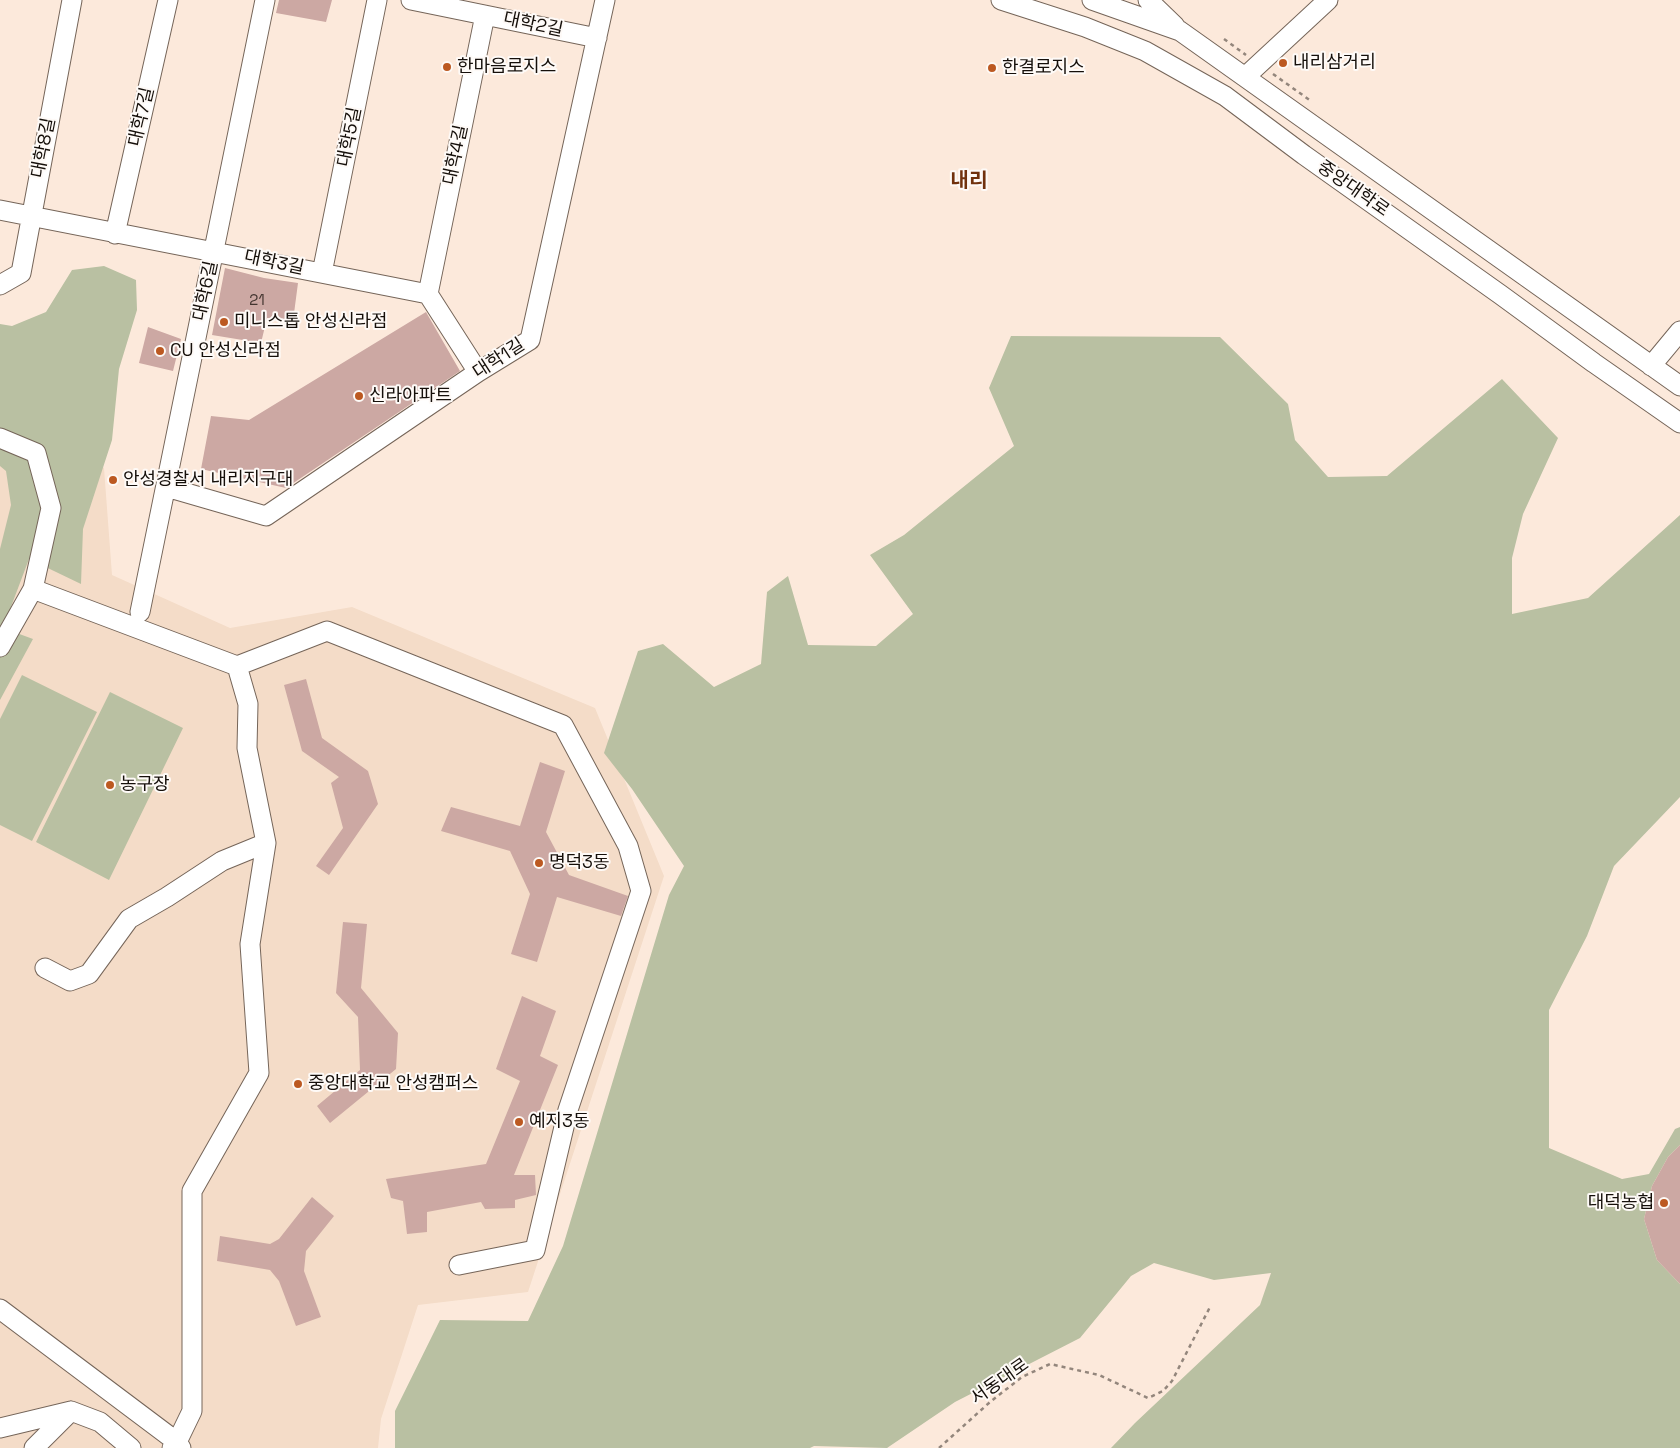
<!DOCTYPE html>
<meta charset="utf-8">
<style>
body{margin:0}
canvas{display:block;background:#fce9db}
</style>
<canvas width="1680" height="1448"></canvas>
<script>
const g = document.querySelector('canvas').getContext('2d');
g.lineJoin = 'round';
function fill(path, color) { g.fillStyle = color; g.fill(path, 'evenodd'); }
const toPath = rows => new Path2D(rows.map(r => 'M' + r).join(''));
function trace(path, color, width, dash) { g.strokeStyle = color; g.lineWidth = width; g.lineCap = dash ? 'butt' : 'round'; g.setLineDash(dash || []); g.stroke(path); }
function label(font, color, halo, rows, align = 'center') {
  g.font = font + ' "Space Grotesk","Noto Sans KR",sans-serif'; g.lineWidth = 4; g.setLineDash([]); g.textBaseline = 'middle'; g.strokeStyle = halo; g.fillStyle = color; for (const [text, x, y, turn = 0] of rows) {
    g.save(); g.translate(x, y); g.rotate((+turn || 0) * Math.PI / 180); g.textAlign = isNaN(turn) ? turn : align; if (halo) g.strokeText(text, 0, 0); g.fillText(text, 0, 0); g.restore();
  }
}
fill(toPath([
 [0,418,45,420,104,468,112,575,230,628,352,607,595,708,664,876,528,1292,418,1305,381,1419,378,1448,0,1448]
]), '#f4dcc8');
fill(toPath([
 [104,266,136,280,137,310,119,369,112,440,83,529,81,584,29,559,3,628,33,639,0,700,0,549,11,505,6,471,0,466,0,324,12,326,46,312,72,270],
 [1011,336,1220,337,1288,404,1295,440,1328,477,1387,476,1502,379,1558,438,1523,514,1512,558,1512,614,1588,598,1680,515,1680,797,1614,866,1587,936,1549,1010,1549,1148,1622,1179,1649,1174,1675,1129,1680,1127,1680,1145,1668,1157,1652,1186,1644,1219,1657,1260,1680,1284,1680,1448,1111,1448,1135,1423,1260,1305,1271,1273,1214,1280,1154,1263,1131,1276,1080,1338,955,1402,887,1448,814,1446,810,1448,395,1448,395,1411,440,1320,528,1321,563,1246,669,895,684,866,632,789,604,753,638,651,663,644,714,687,761,664,767,592,788,576,808,645,876,646,913,614,870,555,904,535,1014,446,989,388],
 [22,675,97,712,32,841,0,825,0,719],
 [110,692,183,728,109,880,36,842]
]), '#b9c0a2');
fill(toPath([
 [279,0,332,0,326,22,276,13],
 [225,268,264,278,298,283,293,321,267,318,261,343,212,335],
 [426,312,460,371,286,488,201,469,211,416,249,420],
 [148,327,181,339,173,371,139,363],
 [306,679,322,738,368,771,378,804,329,875,316,866,343,828,331,783,339,777,302,751,284,685],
 [540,762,565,771,546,832,569,875,628,896,621,916,557,897,537,962,511,954,530,894,510,851,441,831,451,807,520,826],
 [343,922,367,924,361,988,398,1033,396,1069,330,1123,317,1106,360,1070,358,1017,336,993],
 [522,996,556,1011,540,1056,558,1065,514,1175,535,1175,536,1195,515,1200,515,1208,485,1209,481,1202,427,1212,427,1232,407,1234,403,1201,391,1198,386,1179,486,1164,520,1081,496,1069],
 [1680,1145,1680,1284,1657,1260,1644,1219,1652,1186,1668,1157],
 [312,1197,334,1216,306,1251,304,1271,321,1317,296,1326,279,1281,270,1270,217,1261,220,1236,270,1244,279,1239]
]), '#cca8a3');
const minor = toPath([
 [411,0,597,38],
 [1001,0,1085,27,1145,51,1225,96,1304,155,1501,295,1594,363,1680,423],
 [1092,0,1180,31,1680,386],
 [1148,0,1175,26],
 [1245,77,1328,0],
 [0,210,428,294,478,372],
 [115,234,168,0],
 [322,273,377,0],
 [0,285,21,273,72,0],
 [428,294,485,15],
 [1651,366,1680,331],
 [0,438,36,453,51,508,33,589],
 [166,487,266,516,478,372,530,340,605,0],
 [140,612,265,0],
 [0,647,33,589,237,666,327,631,563,725,628,846,641,891,568,1110,535,1250,459,1265],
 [45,968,70,981,89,974,129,919,167,897,222,861,266,843],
 [0,1309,177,1442,181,1448],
 [0,1428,71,1411],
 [34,1448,71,1411,100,1422,131,1448],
 [172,1448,177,1442,192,1411,192,1191,259,1073,250,944,266,843,247,748,248,704,237,666]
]);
trace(minor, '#756559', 21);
trace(toPath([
 [1224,39,1246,55],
 [1273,74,1311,101],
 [939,1448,990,1402,1022,1377,1050,1364,1099,1375,1148,1398,1163,1391,1172,1381,1210,1307]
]), '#93867c', 2.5, [4, 4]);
trace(minor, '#fff', 19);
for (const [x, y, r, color] of [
 [1283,63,5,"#bc5921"],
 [447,67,5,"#bc5921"],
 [992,68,5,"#bc5921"],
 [224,322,5,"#bc5921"],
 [160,351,5,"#bc5921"],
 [359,396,5,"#bc5921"],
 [113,480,5,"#bc5921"],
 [110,785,5,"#bc5921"],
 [539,863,5,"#bc5921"],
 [298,1084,5,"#bc5921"],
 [519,1122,5,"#bc5921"],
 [1664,1203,5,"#bc5921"]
]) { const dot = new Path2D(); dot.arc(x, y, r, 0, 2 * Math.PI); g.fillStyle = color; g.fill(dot); trace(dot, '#fefaf7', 2); }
label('15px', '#433530', null, [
 ["21",257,301]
]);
label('18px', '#150f0a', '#fefaf7', [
 ["대학2길",533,25,12],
 ["대학7길",142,117,-77],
 ["대학5길",350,137,-79],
 ["대학8길",44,148,-79],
 ["대학4길",456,155,-78],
 ["중앙대학로",1353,189,35],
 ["대학3길",274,263,12],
 ["대학6길",206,291,-78],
 ["대학1길",499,359,-33],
 ["서동대로",1000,1382,-35]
]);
label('18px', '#150f0a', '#fefaf7', [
 ["내리삼거리",1293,63],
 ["한마음로지스",457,67],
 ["한결로지스",1002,68],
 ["미니스톱 안성신라점",234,322],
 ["CU 안성신라점",170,351],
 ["신라아파트",369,396],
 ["안성경찰서 내리지구대",123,480],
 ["농구장",120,785],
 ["명덕3동",549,863],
 ["중앙대학교 안성캠퍼스",308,1084],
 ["예지3동",529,1122],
 ["대덕농협",1654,1203,"right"]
], 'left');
label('bold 20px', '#71320e', '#fefaf7', [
 ["내리",969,182]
]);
</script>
